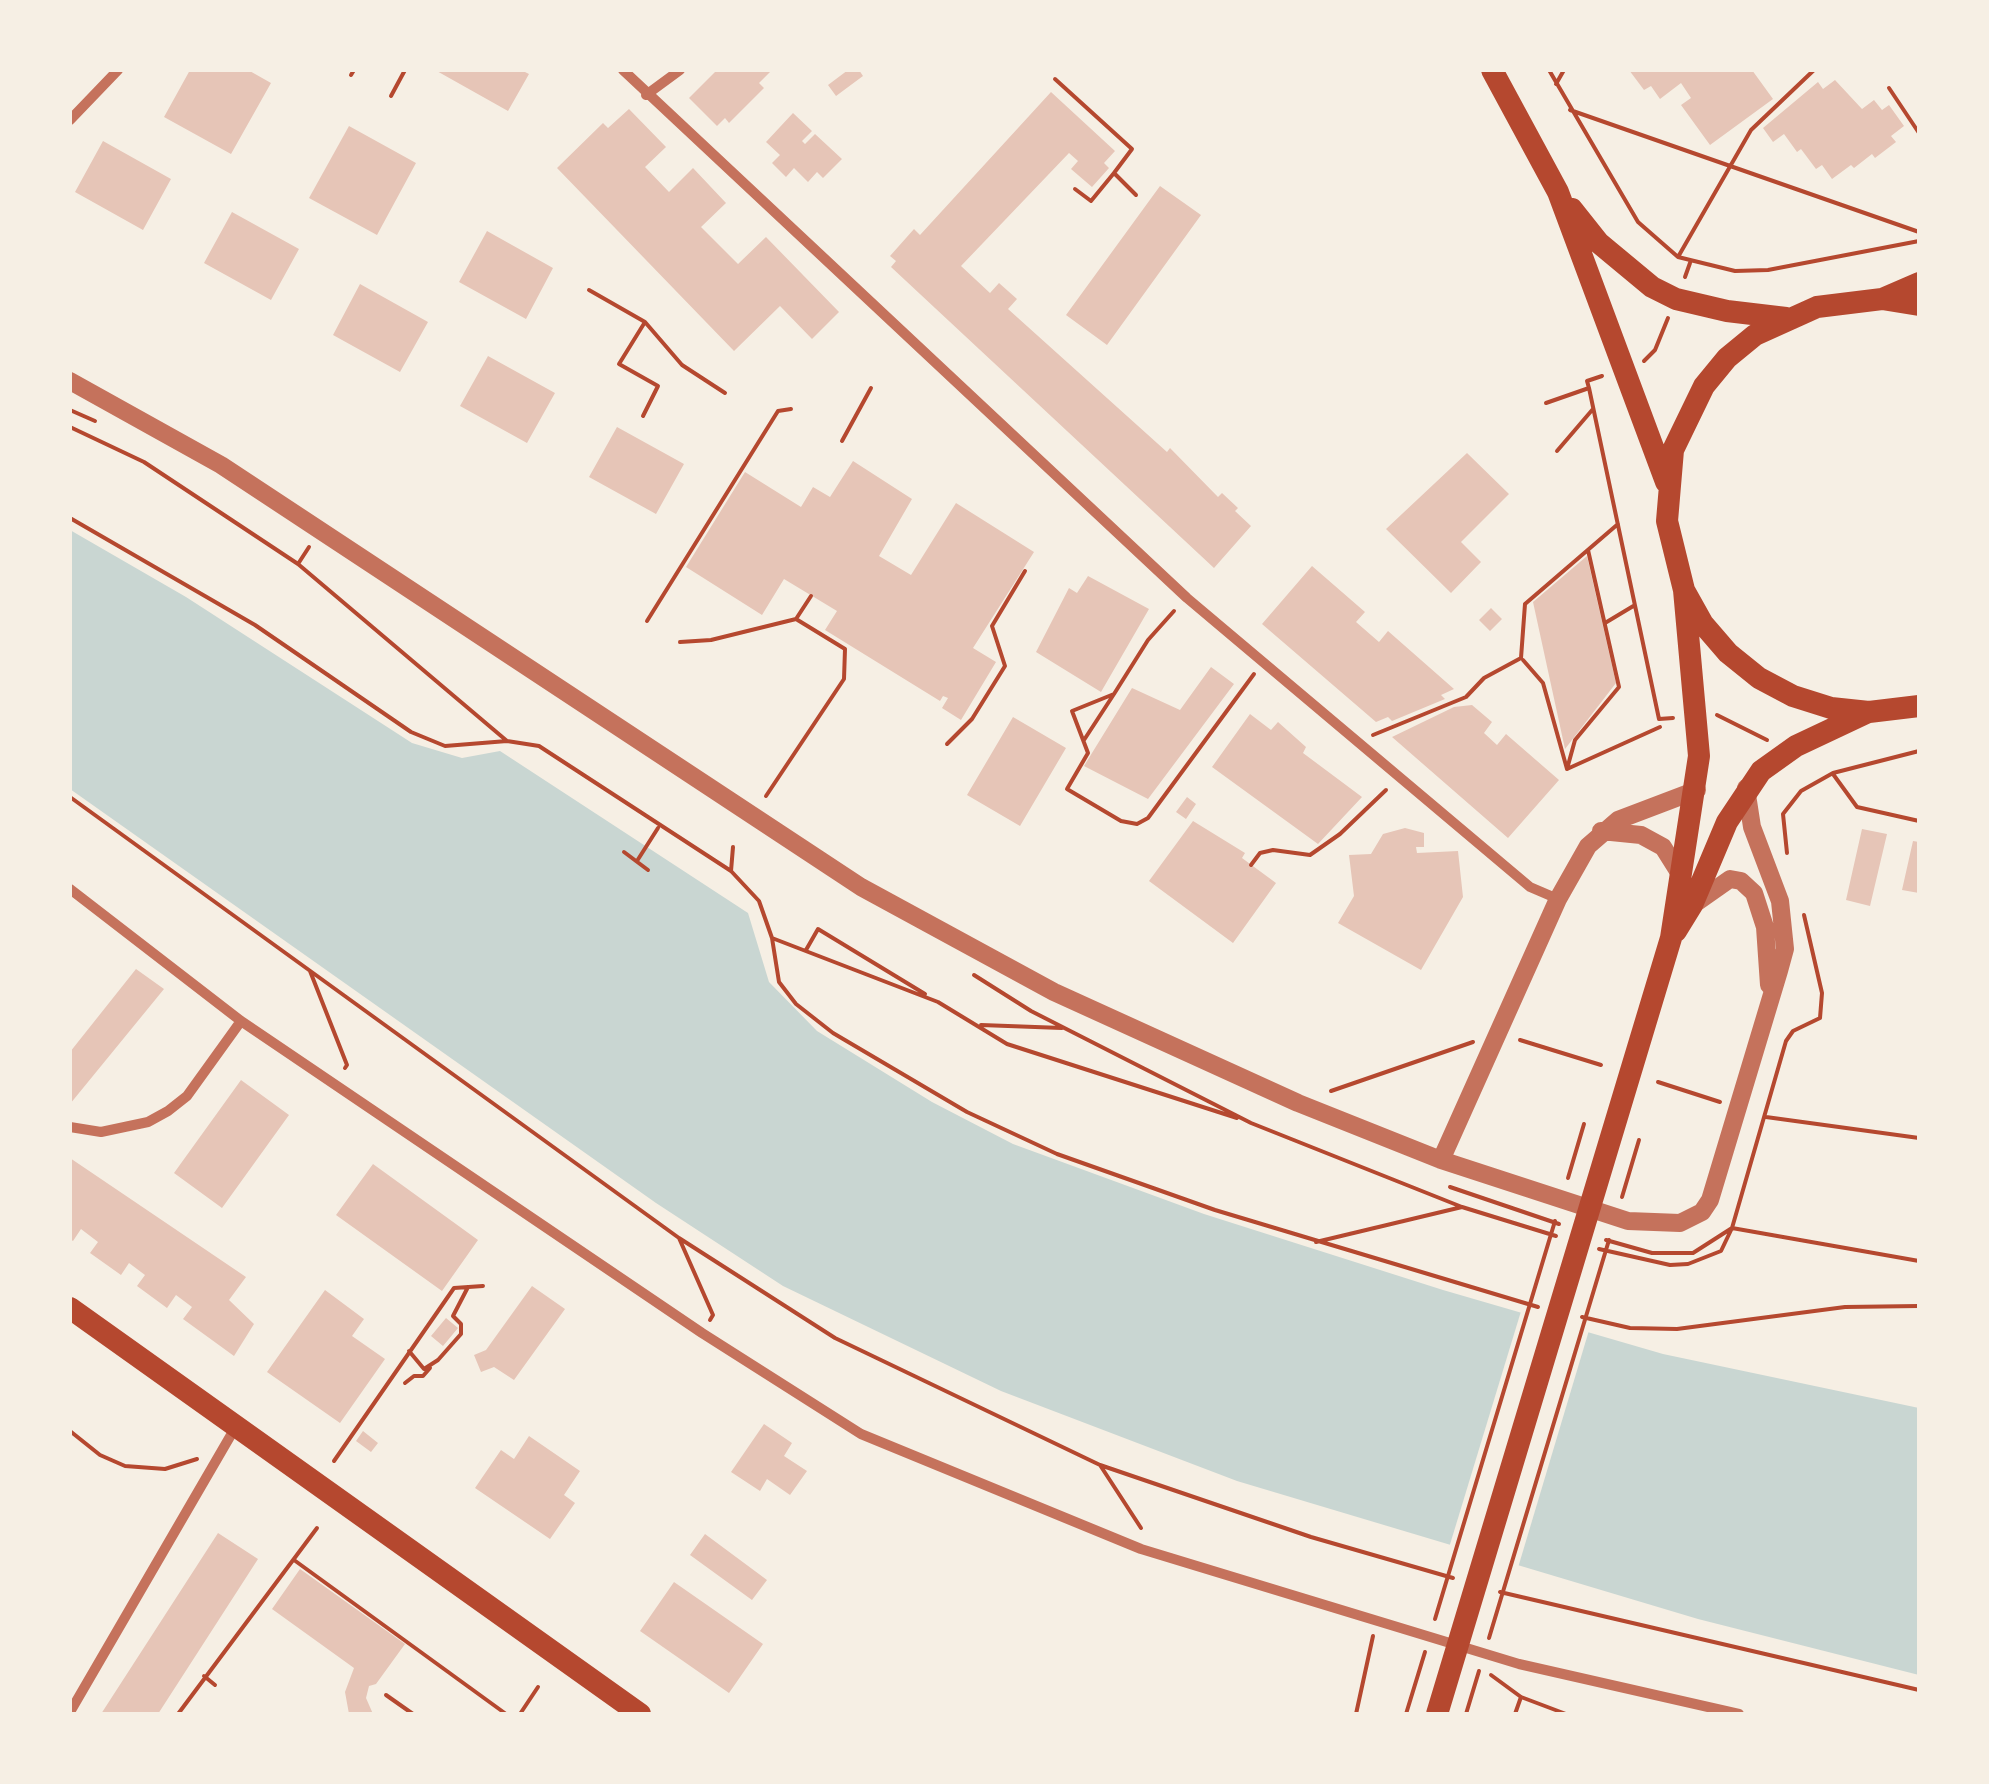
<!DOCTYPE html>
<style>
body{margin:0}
#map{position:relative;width:1989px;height:1784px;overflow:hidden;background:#f6efe4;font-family:"Source Serif 4",serif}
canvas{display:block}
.frame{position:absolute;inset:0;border:72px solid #f6efe4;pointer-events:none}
</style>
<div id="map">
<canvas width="1989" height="1784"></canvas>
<div class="frame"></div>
</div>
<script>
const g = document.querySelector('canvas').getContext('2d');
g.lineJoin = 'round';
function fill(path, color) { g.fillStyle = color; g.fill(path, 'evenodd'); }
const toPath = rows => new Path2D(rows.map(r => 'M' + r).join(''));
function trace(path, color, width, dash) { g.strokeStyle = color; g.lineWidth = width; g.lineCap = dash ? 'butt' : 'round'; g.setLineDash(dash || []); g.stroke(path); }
fill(toPath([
 [70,530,186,597,412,743,462,758,500,751,748,913,769,982,817,1031,932,1102,1013,1144,1204,1214,1443,1290,1663,1354,1919,1408,1919,1675,1698,1619,1237,1481,1001,1391,783,1286,656,1203,70,789]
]), '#c9d6d2');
fill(toPath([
 [1522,1308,1590,1327,1517,1571,1448,1551]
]), '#f6efe4');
fill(toPath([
 [190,70,248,70,271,83,231,154,164,117],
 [435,70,521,70,529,74,508,111],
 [717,70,772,70,759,83,764,88,729,123,725,118,717,126,689,98],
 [848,70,859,70,863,76,836,96,828,85],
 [1629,70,1752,70,1773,99,1710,145,1681,105,1691,98,1681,83,1660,99,1651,86,1644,90],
 [1835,80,1862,109,1874,100,1882,110,1889,105,1904,126,1891,136,1896,142,1875,158,1872,154,1854,168,1851,165,1832,179,1822,165,1816,169,1801,149,1797,152,1784,134,1773,142,1763,128,1818,82,1823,89],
 [1051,92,1115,151,1104,163,1109,168,1092,187,1071,169,1078,161,1069,153,961,266,990,293,999,283,1017,299,1008,309,1167,452,1170,448,1218,497,1222,493,1238,508,1235,511,1251,526,1214,568,891,267,896,261,890,256,914,229,920,235],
 [629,109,666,147,645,167,669,192,693,168,726,203,701,227,738,264,766,237,839,312,812,339,780,306,734,351,557,168,603,123,608,128],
 [793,113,812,131,802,141,805,144,815,134,842,159,823,178,817,172,808,182,794,168,786,177,772,163,780,155,766,142],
 [349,126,416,163,377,235,309,198],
 [103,141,171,179,143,230,75,192],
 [1160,186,1201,215,1107,345,1066,315],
 [232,212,299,249,271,300,204,263],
 [487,231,553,268,526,319,459,282],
 [360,284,428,322,400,372,333,335],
 [488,356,555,393,527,443,460,406],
 [617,427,684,464,656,514,589,477],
 [1467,453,1509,494,1461,542,1481,562,1451,593,1386,529],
 [853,461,912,499,879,556,911,575,956,503,1034,552,973,648,996,662,961,720,942,708,948,698,943,696,940,701,825,630,837,611,784,579,762,615,686,567,745,472,801,507,813,487,830,497],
 [1587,556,1616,683,1565,749,1533,602],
 [1312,566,1365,612,1356,622,1379,642,1388,631,1454,689,1441,695,1445,699,1392,721,1388,717,1376,722,1262,624],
 [1088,576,1149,609,1101,692,1036,652,1069,588,1077,593],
 [1491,608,1502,619,1490,631,1479,620],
 [1211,667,1234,684,1148,799,1084,766,1132,688,1180,710],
 [1472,705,1492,722,1484,733,1497,745,1506,734,1559,780,1508,838,1392,737,1454,707],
 [1250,714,1271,730,1278,722,1306,747,1303,753,1362,797,1318,844,1212,767],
 [1013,717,1066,748,1020,826,967,795],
 [1187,797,1196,804,1186,819,1176,812],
 [1193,821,1245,853,1242,858,1276,883,1233,943,1149,881],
 [1405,828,1424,833,1424,847,1416,847,1417,853,1458,851,1463,897,1421,970,1338,923,1354,896,1349,855,1371,854,1383,834],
 [1862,829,1887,834,1870,906,1846,900],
 [1913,841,1919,842,1919,893,1902,890],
 [136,969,164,989,70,1104,70,1052],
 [241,1080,289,1115,222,1208,174,1173],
 [70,1158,246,1277,229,1300,254,1324,234,1356,183,1319,192,1307,176,1295,167,1308,137,1286,145,1275,129,1263,121,1275,90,1253,98,1242,81,1229,73,1241,70,1239],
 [373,1164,478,1240,442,1291,336,1215],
 [532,1286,565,1309,514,1380,494,1367,481,1372,474,1355,486,1350],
 [325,1290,364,1319,352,1336,385,1359,340,1423,267,1372],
 [446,1318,458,1328,443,1346,431,1336],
 [764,1424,792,1443,784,1456,807,1471,790,1495,767,1479,760,1491,731,1472],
 [363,1431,378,1443,371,1452,356,1441],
 [529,1436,580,1471,564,1495,575,1503,550,1539,475,1488,501,1450,514,1459],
 [218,1533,258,1559,158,1714,101,1714],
 [705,1534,767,1580,752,1600,690,1555],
 [300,1569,405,1644,376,1684,369,1686,366,1698,373,1714,349,1714,345,1692,354,1668,272,1609],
 [674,1582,763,1644,729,1693,640,1631]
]), '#e6c5b7');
trace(toPath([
 [1549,70,1638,222,1678,257,1735,271,1768,270,1919,241],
 [351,75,354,70],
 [1055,79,1132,149,1114,173,1136,195],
 [1556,84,1564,70],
 [1889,88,1919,133],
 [391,96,405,70],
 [1570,110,1919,232],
 [1075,189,1091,201,1114,173],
 [1678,257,1751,130,1814,70],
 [1685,277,1690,263],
 [589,290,645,322,682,365,725,393],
 [1644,361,1655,350,1668,318],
 [1602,376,1587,381,1589,388,1659,719,1673,718],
 [1546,403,1589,388],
 [70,410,95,421],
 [643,416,658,386,619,364,645,322],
 [70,427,144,462,298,564],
 [842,441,871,388],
 [1557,451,1593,409],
 [70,518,255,625,411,732,445,746,507,741,539,746,731,871,759,901,772,938,779,982,796,1004,833,1033,967,1112,1057,1154,1215,1210,1538,1307],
 [309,547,298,564,507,741],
 [1174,611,1148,640,1114,694,1072,711,1088,753,1067,789,1121,821,1137,824,1148,818,1254,674],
 [796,619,811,596],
 [647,621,778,411,791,409],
 [1605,623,1635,605],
 [680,642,711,640,796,619,845,649,844,679,766,796],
 [1523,660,1543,683,1567,769],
 [1717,715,1767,740],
 [1373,735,1466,697,1484,678,1521,658,1525,604,1618,524],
 [1084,740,1114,694],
 [947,744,972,719,1005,666,992,626,1025,571],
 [1567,769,1575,740,1619,687,1588,550],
 [1567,769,1660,727],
 [1833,774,1857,807,1919,821],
 [70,797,679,1238,835,1338,1100,1465,1311,1537,1453,1578],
 [624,852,648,870],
 [1787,853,1783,814,1801,791,1833,773,1919,751],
 [637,861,658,828],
 [1251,865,1260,853,1273,850,1310,855,1340,834,1386,790],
 [731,871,733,847],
 [772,938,938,1002,1007,1044,1237,1118],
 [806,950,818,929,925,994],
 [310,971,347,1065,345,1068],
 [974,975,1031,1011,1251,1123,1462,1207,1556,1236],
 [981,1025,1062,1028],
 [1520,1040,1601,1065],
 [1658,1082,1720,1102],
 [1331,1091,1473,1042],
 [1766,1117,1919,1138],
 [1568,1178,1584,1124],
 [1450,1187,1559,1224],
 [1622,1197,1639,1140],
 [679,1238,713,1315,710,1320],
 [1606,1240,1652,1253,1693,1253,1732,1228,1919,1261],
 [1316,1242,1462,1207],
 [1599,1249,1670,1265,1688,1264,1721,1251,1732,1228,1786,1041,1793,1031,1820,1018,1822,993,1804,915],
 [1582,1317,1630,1328,1677,1329,1845,1307,1919,1306],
 [409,1351,424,1369,438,1360,461,1334,461,1324,453,1316,468,1287],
 [405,1383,414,1376,423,1376,430,1368],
 [70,1431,100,1455,125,1466,165,1469,197,1459],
 [334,1461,454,1288,483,1286],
 [1100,1465,1141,1528],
 [294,1560,506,1714],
 [1500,1592,1919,1690],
 [1435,1619,1555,1221],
 [1489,1638,1609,1240],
 [1491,1675,1521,1697,1566,1714],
 [204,1676,215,1685],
 [386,1695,413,1714],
 [178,1714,317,1528],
 [520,1714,538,1687],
 [1356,1714,1373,1636],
 [1406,1714,1425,1652],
 [1466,1714,1479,1671],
 [1515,1714,1521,1697]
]), '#b5482f', 4);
trace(toPath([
 [623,70,1187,598,1530,887,1558,899],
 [646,95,680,70],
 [70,120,118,70],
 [70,889,241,1021,702,1333,861,1434,1141,1549,1519,1664,1739,1714],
 [70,1127,101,1132,148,1122,168,1111,187,1096,241,1021],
 [70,1712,235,1428]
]), '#c5725c', 10);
trace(toPath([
 [70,381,221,465,861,887,1054,992,1298,1103,1441,1160,1628,1221,1680,1223,1702,1212,1710,1200,1779,971,1785,949,1780,901,1752,827,1746,788],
 [1601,831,1641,835,1663,847,1680,874],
 [1693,905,1730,879,1741,881,1754,893,1765,927,1769,985],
 [1441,1160,1558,899,1588,846,1618,820,1697,790]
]), '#c5725c', 18);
trace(toPath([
 [1492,70,1558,192,1666,482],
 [1572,209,1599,243,1652,287,1676,299,1727,311,1786,318],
 [1882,299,1919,283],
 [1919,305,1882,299,1817,307,1755,335,1727,358,1704,386,1673,450,1667,521,1684,590,1703,624,1728,653,1759,678,1793,696,1831,708,1869,712,1919,706],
 [1676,931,1692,905,1727,822,1761,771,1796,746,1866,713],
 [70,1308,640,1714],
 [1437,1714,1671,938,1699,756,1684,590]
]), '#b5482f', 22);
</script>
